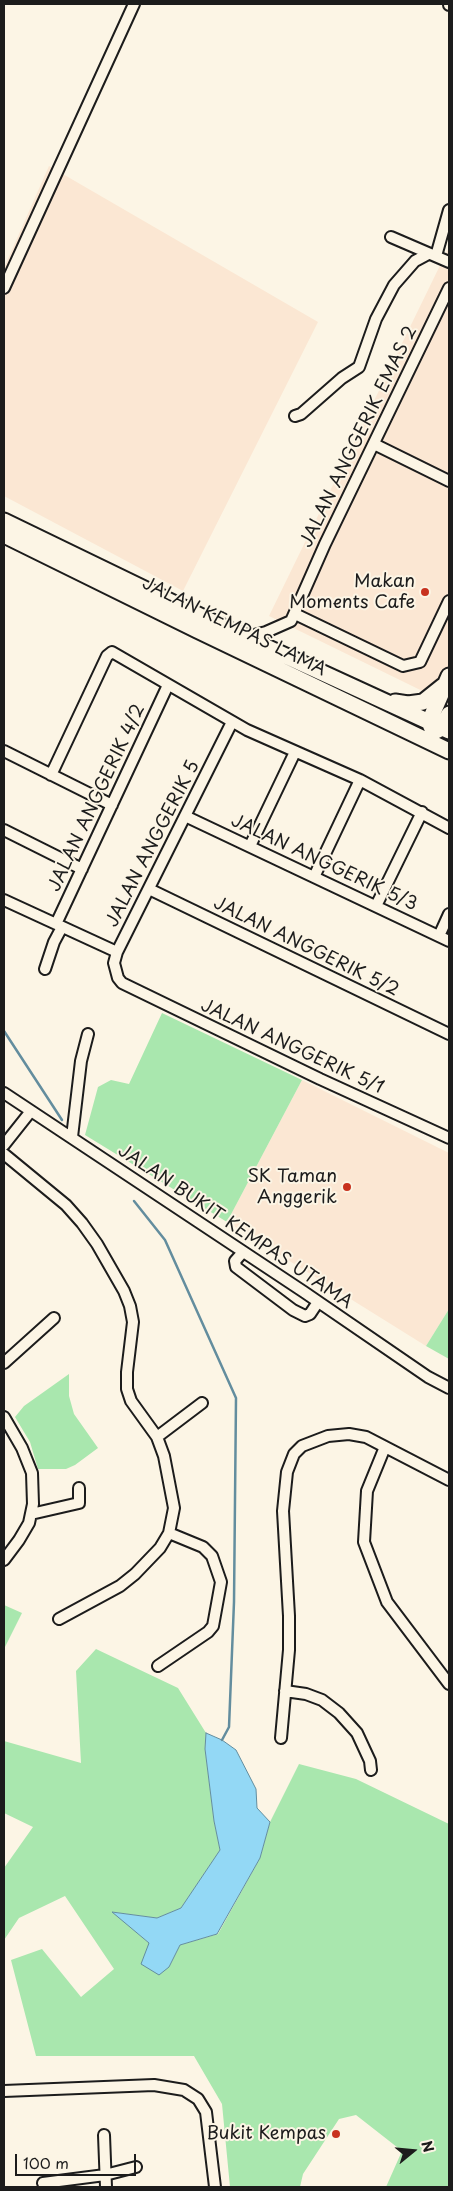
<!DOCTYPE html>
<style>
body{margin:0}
#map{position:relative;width:453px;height:2191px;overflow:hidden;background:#fcf5e5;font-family:"Playpen Sans",sans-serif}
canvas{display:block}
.frame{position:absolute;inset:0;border:5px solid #1c1c1c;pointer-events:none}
.north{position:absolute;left:388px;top:2126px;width:50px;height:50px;-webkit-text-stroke:4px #fcf5e5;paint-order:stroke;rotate:73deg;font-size:14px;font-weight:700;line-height:20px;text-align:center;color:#1c1c1c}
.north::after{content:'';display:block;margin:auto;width:18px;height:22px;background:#1c1c1c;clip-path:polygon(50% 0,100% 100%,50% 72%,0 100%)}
.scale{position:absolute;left:15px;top:2154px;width:121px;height:22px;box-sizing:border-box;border:2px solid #1c1c1c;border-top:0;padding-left:6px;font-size:15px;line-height:18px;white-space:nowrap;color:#1c1c1c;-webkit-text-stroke:4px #fcf5e5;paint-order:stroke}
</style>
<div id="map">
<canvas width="453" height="2191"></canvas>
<div class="frame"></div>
<div class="north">N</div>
<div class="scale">100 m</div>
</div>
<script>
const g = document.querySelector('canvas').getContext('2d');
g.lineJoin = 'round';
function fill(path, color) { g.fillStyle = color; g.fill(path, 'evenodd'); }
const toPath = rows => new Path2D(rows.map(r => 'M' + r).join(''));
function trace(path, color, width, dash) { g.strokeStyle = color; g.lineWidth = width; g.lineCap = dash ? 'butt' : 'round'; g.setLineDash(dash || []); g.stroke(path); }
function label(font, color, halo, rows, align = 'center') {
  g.font = font + ' "Playpen Sans",sans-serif'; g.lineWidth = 4; g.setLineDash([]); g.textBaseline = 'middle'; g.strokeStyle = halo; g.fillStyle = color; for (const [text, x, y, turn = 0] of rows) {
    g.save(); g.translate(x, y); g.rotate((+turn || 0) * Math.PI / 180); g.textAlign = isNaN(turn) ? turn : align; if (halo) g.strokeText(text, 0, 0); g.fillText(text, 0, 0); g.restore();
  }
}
fill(toPath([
 [49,166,318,322,183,591,4,496,4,268],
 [449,247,449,704,269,616],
 [302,1080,449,1153,449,1309,426,1346,227,1222]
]), '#fbe7d3');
fill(toPath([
 [162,1013,302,1080,227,1222,85,1135,98,1087,111,1080,129,1084],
 [449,1309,449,1359,426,1346],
 [69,1374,69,1396,74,1414,98,1448,75,1465,66,1469,38,1469,30,1442,15,1417,24,1406],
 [4,1605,22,1613,4,1649],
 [96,1649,178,1688,206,1733,205,1749,214,1821,220,1850,181,1908,157,1918,113,1912,149,1943,169,1967,180,1945,218,1934,260,1858,270,1822,299,1764,356,1779,449,1824,449,2187,386,2187,402,2151,356,2115,339,2119,303,2174,300,2187,230,2187,222,2104,194,2056,36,2056,11,1960,42,1949,81,1997,114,1969,65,1896,19,1918,4,1940,4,1868,33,1827,4,1813,4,1741,81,1763,76,1671]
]), '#a9e7ae');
const water = toPath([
 [206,1733,222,1740,236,1750,256,1789,257,1808,270,1822,260,1858,217,1934,180,1945,169,1967,159,1975,141,1964,149,1943,112,1912,157,1918,181,1908,220,1850,214,1821,205,1749,206,1733]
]);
fill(water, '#93d8f5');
trace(water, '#638d9e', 1);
trace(toPath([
 [4,1031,62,1120],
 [134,1201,165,1240,236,1398,234,1602,229,1727,222,1740]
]), '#638d9e', 2.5);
const minor = toPath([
 [449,4,449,5],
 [391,237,449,262],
 [436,256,449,210],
 [4,288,134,4],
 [295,416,301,414,342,378,359,367,376,319,394,285,415,261,428,254],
 [374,444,449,481],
 [295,614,403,666,420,662,449,601],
 [245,634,250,636,266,632,291,621,325,544,449,288],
 [232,722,117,952,114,963,118,978,122,983,320,1079,449,1138],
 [4,751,112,805],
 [51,775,107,656,112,652,247,730,360,780,449,828],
 [185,816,449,941],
 [4,830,82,869],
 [250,846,295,752],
 [314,877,360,780],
 [149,889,449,1034],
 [4,900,117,952],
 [376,906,422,812],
 [56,924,168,685],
 [439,936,449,914],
 [45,969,54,942,62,927],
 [4,1093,304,1292,428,1377,449,1388],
 [72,1137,81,1061,88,1034],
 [4,1145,31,1111],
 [4,1154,66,1205,82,1223,97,1244,124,1291,130,1306,133,1322,127,1372,127,1389,131,1401,157,1437,164,1456,174,1508,169,1533,160,1548,135,1574,120,1586,59,1619],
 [243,1252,235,1261,236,1267,293,1310,305,1316,310,1314,318,1302],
 [4,1363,54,1318],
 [4,1417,22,1448,32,1473,33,1504,29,1523,19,1540,4,1560],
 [157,1437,202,1403],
 [385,1447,367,1491,364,1542,387,1602,449,1684],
 [31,1514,79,1503,79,1488],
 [158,1666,208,1632,213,1626,221,1582,212,1556,203,1547,169,1533],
 [285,1691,306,1694,322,1700,339,1713,357,1733,370,1761,371,1770],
 [281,1738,289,1650,289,1616,283,1511,287,1472,294,1454,302,1446,328,1436,349,1434,366,1437,449,1480],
 [4,2091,154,2085,184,2090,198,2099,206,2112,215,2187],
 [104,2135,106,2187],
 [43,2183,105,2175,136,2167]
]);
const primary = toPath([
 [4,521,227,629,449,731],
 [4,535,197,630,449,751],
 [395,702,408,704,423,702,443,686],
 [433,731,429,722,449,676],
 [434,732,442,728,449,714]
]);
trace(minor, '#1c1c1c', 14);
trace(primary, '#1c1c1c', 19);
trace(minor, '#fcf5e5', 10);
trace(primary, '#fcf5e5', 15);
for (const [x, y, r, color] of [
 [425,592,5,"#c8321e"],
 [347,1187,5,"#c8321e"],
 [336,2134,5,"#c8321e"]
]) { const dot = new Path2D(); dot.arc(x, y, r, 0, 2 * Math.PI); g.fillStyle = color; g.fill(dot); trace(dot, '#fcf5e5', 2); }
label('18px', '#1c1c1c', '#fcf5e5', [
 ["JALAN ANGGERIK EMAS 2",359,437,-64],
 ["JALAN KEMPAS LAMA",234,627,26],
 ["JALAN ANGGERIK 4/2",97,798,-65],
 ["JALAN ANGGERIK 5",153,844,-63],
 ["JALAN ANGGERIK 5/3",324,863,25],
 ["JALAN ANGGERIK 5/2",306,947,26],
 ["JALAN ANGGERIK 5/1",292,1047,25],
 ["JALAN BUKIT KEMPAS UTAMA",235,1227,34]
]);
label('18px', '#1c1c1c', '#fcf5e5', [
 ["Makan",415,582],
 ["Moments Cafe",415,603],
 ["SK Taman",337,1177],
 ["Anggerik",337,1198],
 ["Bukit Kempas",326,2134]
], 'right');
</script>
